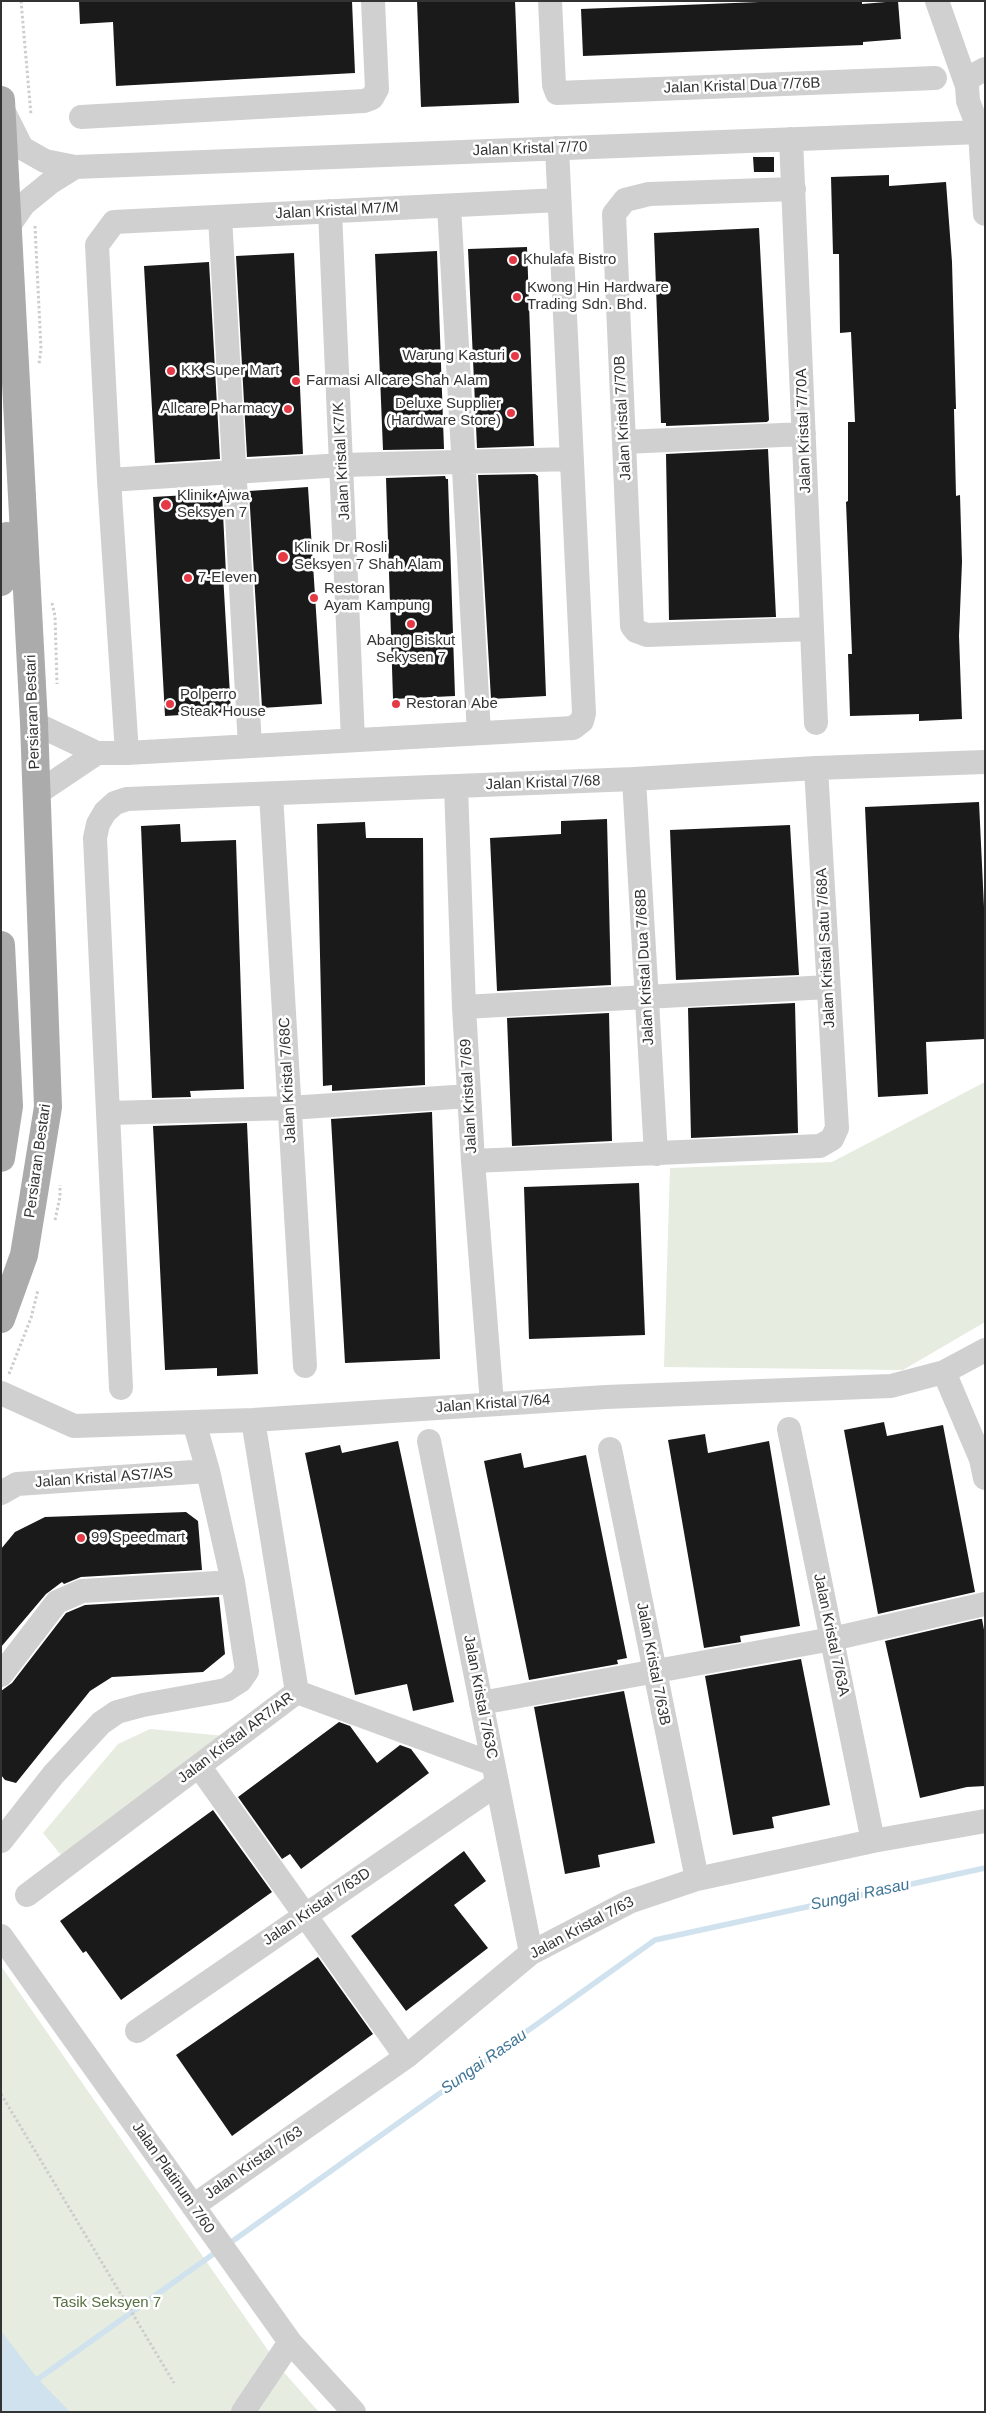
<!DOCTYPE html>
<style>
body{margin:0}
#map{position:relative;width:986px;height:2413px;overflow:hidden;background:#fff;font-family:Helvetica,sans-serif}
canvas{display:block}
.frame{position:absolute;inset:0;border:2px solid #333;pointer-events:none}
</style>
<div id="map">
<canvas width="986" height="2413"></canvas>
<div class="frame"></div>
</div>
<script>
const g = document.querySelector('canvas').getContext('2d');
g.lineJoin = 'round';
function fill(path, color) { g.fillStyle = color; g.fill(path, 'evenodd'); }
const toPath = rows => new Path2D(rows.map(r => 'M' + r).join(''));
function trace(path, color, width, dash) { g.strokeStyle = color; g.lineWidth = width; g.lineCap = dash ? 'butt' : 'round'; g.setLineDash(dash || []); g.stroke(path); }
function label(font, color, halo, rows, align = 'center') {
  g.font = font + ' Helvetica,sans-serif'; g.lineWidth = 5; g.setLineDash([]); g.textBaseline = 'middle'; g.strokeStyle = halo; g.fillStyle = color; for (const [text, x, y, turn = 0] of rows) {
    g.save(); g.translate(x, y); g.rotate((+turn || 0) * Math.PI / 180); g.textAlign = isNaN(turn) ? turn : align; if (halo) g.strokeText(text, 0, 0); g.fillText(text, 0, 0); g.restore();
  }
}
fill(toPath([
 [985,1082,985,1322,903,1370,664,1367,670,1168,832,1162],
 [150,1729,225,1736,65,1860,43,1833,118,1744],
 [1,1966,281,2369,319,2412,1,2412]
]), '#e6ecdf');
fill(toPath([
 [1,2331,38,2379,70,2412,1,2412]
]), '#cfe2ee');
trace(toPath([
 [227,2245,655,1940,985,1868],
 [38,2379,219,2250]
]), '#cfe2ee', 5.5);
fill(toPath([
 [79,1,352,1,355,73,116,86,113,22,80,24],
 [417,1,515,1,519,103,421,107],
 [785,1,862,1,862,4,898,1,901,39,863,42,863,45,583,56,581,9],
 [753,157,774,157,774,172,754,172],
 [889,175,889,186,946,182,952,262,956,409,954,409,956,496,960,495,962,562,959,636,962,719,919,721,919,714,850,716,848,654,852,654,846,502,848,501,848,422,855,422,851,332,840,333,839,254,833,254,831,177],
 [759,228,769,420,767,422,666,426,666,423,661,423,654,233],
 [527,247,534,446,477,448,468,249],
 [437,251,444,449,383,450,375,254],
 [294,253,303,454,247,457,236,256],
 [209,262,220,459,155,463,144,266],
 [768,449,776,617,669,620,666,454],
 [535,474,538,476,546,696,491,699,478,475],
 [445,476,446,479,448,479,455,696,393,699,386,478],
 [308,487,322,704,262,708,249,491],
 [222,493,226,574,223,574,231,712,165,716,153,497],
 [979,802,985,928,985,1039,926,1042,928,1094,878,1097,865,807],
 [607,819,611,985,497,991,490,838,561,834,561,821],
 [365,822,366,838,423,838,425,1085,332,1091,332,1085,323,1086,317,824],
 [180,824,181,842,236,840,244,1089,190,1091,191,1097,152,1098,141,826],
 [790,825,799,975,676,980,670,830],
 [795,1003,798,1133,691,1138,688,1008],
 [609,1013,612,1141,512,1146,507,1018],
 [432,1112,440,1359,345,1363,331,1119],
 [247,1123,258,1374,217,1376,217,1368,165,1370,153,1126],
 [639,1183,645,1335,529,1339,524,1187],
 [884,1422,887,1436,943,1425,975,1592,878,1614,844,1430],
 [705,1434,708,1453,769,1441,800,1626,740,1636,741,1642,704,1648,668,1440],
 [398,1441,454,1702,413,1711,407,1684,355,1695,305,1453,340,1445,342,1453],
 [521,1453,524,1468,586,1455,627,1658,617,1660,618,1664,529,1680,484,1461],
 [186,1512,198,1521,202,1570,81,1577,64,1584,62,1582,46,1594,1,1647,1,1549,15,1532,45,1517],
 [219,1597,225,1654,203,1672,112,1677,90,1691,16,1783,5,1780,1,1775,1,1691,12,1683,66,1613,85,1605],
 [980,1619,982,1619,985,1635,985,1786,967,1787,920,1798,885,1641],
 [801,1659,830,1805,772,1817,774,1828,733,1835,705,1676],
 [624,1691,655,1843,598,1855,600,1867,565,1874,534,1707],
 [339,1722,350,1726,377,1763,400,1745,411,1749,429,1773,301,1869,290,1854,282,1859,238,1797],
 [213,1810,272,1892,121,2000,86,1951,83,1953,60,1921],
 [464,1851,486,1881,454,1905,488,1948,406,2011,351,1936],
 [318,1957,373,2034,232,2136,176,2055]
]), '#1a1a1a');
trace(toPath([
 [21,1,31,115],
 [35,226,41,349,39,364],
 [52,603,55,616,57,684],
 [55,1220,60,1197,60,1185],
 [9,1374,31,1318,38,1290],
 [1,2094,174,2383]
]), '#cdcdcd', 3, [2.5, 2.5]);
trace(toPath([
 [550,1,554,85,557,93,935,78],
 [937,1,967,86,968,101,980,132,985,214],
 [965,80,985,69],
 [2,108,22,148,45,161,75,167,980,132,985,129],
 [81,117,364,101,372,98,377,89,373,1],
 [791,139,816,723],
 [794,189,649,194,625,200,614,214,632,626,636,631,647,635,812,629],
 [449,206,479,733],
 [330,211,353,740],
 [220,217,250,746],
 [8,227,24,204,51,182,75,167],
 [624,442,804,434],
 [109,480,342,465,572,459],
 [34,723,97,753,127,753,573,728,582,721,584,713,557,148],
 [127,753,109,480,97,245,114,222,559,200],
 [634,779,656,1154],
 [456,787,464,1007,473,1161,492,1404],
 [36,794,97,753],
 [271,794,305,1366],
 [464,1007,828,987],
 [109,1113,289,1108,469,1096],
 [473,1161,820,1146,832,1139,837,1128,816,768],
 [944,1372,981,1459,985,1478],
 [121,1388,95,838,98,824,105,812,115,803,127,799,634,779,816,768,985,762],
 [1,1393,74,1426,253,1420,606,1397,891,1386,944,1372,985,1350],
 [789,1429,873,1841],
 [429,1441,531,1953],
 [610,1449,697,1879],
 [1,1493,17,1484,208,1471],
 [1,1675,57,1602,82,1591,233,1582],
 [297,1692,493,1764],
 [481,1703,832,1639,985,1604],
 [199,1766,406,2057],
 [1,1841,53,1775,101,1723,117,1712,143,1705,226,1690,240,1681,247,1671,233,1582,208,1471,194,1422],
 [27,1895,297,1692,253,1420],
 [1,1936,290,2342,354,2412],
 [137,2031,497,1784],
 [193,2206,406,2057,531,1953,629,1902,697,1879,873,1841,985,1821],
 [243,2412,290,2342]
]), '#d0d0d0', 24);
trace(toPath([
 [1,100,34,723,48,1107,24,1255,1,1319],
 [1,582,8,572,7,536],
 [1,945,9,1106,1,1158]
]), '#ababab', 28);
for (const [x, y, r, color] of [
 [513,260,5,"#e63946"],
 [517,297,5,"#e63946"],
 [515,356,5,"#e63946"],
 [171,371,5,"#e63946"],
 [296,381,5,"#e63946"],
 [288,409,5,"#e63946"],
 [511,413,5,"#e63946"],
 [166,505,6,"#e63946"],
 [283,557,6,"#e63946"],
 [188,578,5,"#e63946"],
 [314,598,5,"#e63946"],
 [411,624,5,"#e63946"],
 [170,704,5,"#e63946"],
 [396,704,5,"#e63946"],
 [81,1538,5,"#e63946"]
]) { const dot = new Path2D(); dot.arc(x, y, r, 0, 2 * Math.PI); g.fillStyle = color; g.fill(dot); trace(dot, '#fff', 2); }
label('15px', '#333', '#fff', [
 ["Jalan Kristal Dua 7/76B",742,86,-2],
 ["Jalan Kristal 7/70",530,149,-2],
 ["Jalan Kristal M7/M",337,211,-3],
 ["Jalan Kristal 7/70B",623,418,-93],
 ["Jalan Kristal 7/70A",804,431,-92],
 ["Jalan Kristal K7/K",342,461,-93],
 ["Persiaran Bestari",33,712,-92],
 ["Jalan Kristal 7/68",543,783,-2],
 ["Jalan Kristal Satu 7/68A",826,948,-93],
 ["Jalan Kristal Dua 7/68B",645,967,-93],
 ["Jalan Kristal 7/68C",288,1080,-93],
 ["Jalan Kristal 7/69",469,1096,-93],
 ["Persiaran Bestari",38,1161,-82],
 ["Jalan Kristal 7/64",493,1404,-4],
 ["Jalan Kristal AS7/AS",104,1478,-4],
 ["Jalan Kristal 7/63A",831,1635,78],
 ["Jalan Kristal 7/63B",653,1664,79],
 ["Jalan Kristal 7/63C",480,1697,79],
 ["Jalan Kristal AR7/AR",236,1738,-37],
 ["Jalan Kristal 7/63D",317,1907,-34],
 ["Jalan Kristal 7/63",582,1928,-28],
 ["Jalan Kristal 7/63",254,2163,-35],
 ["Jalan Platinum 7/60",173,2178,55]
]);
label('15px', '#333', '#fff', [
 ["Khulafa Bistro",523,260],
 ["Kwong Hin Hardware",527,288],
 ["Trading Sdn. Bhd.",527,305],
 ["Warung Kasturi",505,356,"right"],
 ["KK Super Mart",181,371],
 ["Farmasi Allcare Shah Alam",306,381],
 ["Deluxe Supplier",501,404,"right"],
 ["(Hardware Store)",501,421,"right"],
 ["Allcare Pharmacy",278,409,"right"],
 ["Klinik Ajwa",177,496],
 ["Seksyen 7",177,513],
 ["Klinik Dr Rosli",294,548],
 ["Seksyen 7 Shah Alam",294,565],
 ["7-Eleven",198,578],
 ["Restoran",324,589],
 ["Ayam Kampung",324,606],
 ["Abang Biskut",411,641,"center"],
 ["Sekysen 7",411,658,"center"],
 ["Polperro",180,695],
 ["Steak House",180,712],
 ["Restoran Abe",406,704],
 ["99 Speedmart",91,1538]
], 'left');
label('15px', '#56703f', '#fff', [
 ["Tasik Seksyen 7",107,2303]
]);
label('italic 16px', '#3f7597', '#fff', [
 ["Sungai Rasau",860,1895,-12],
 ["Sungai Rasau",484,2062,-35]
]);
</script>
